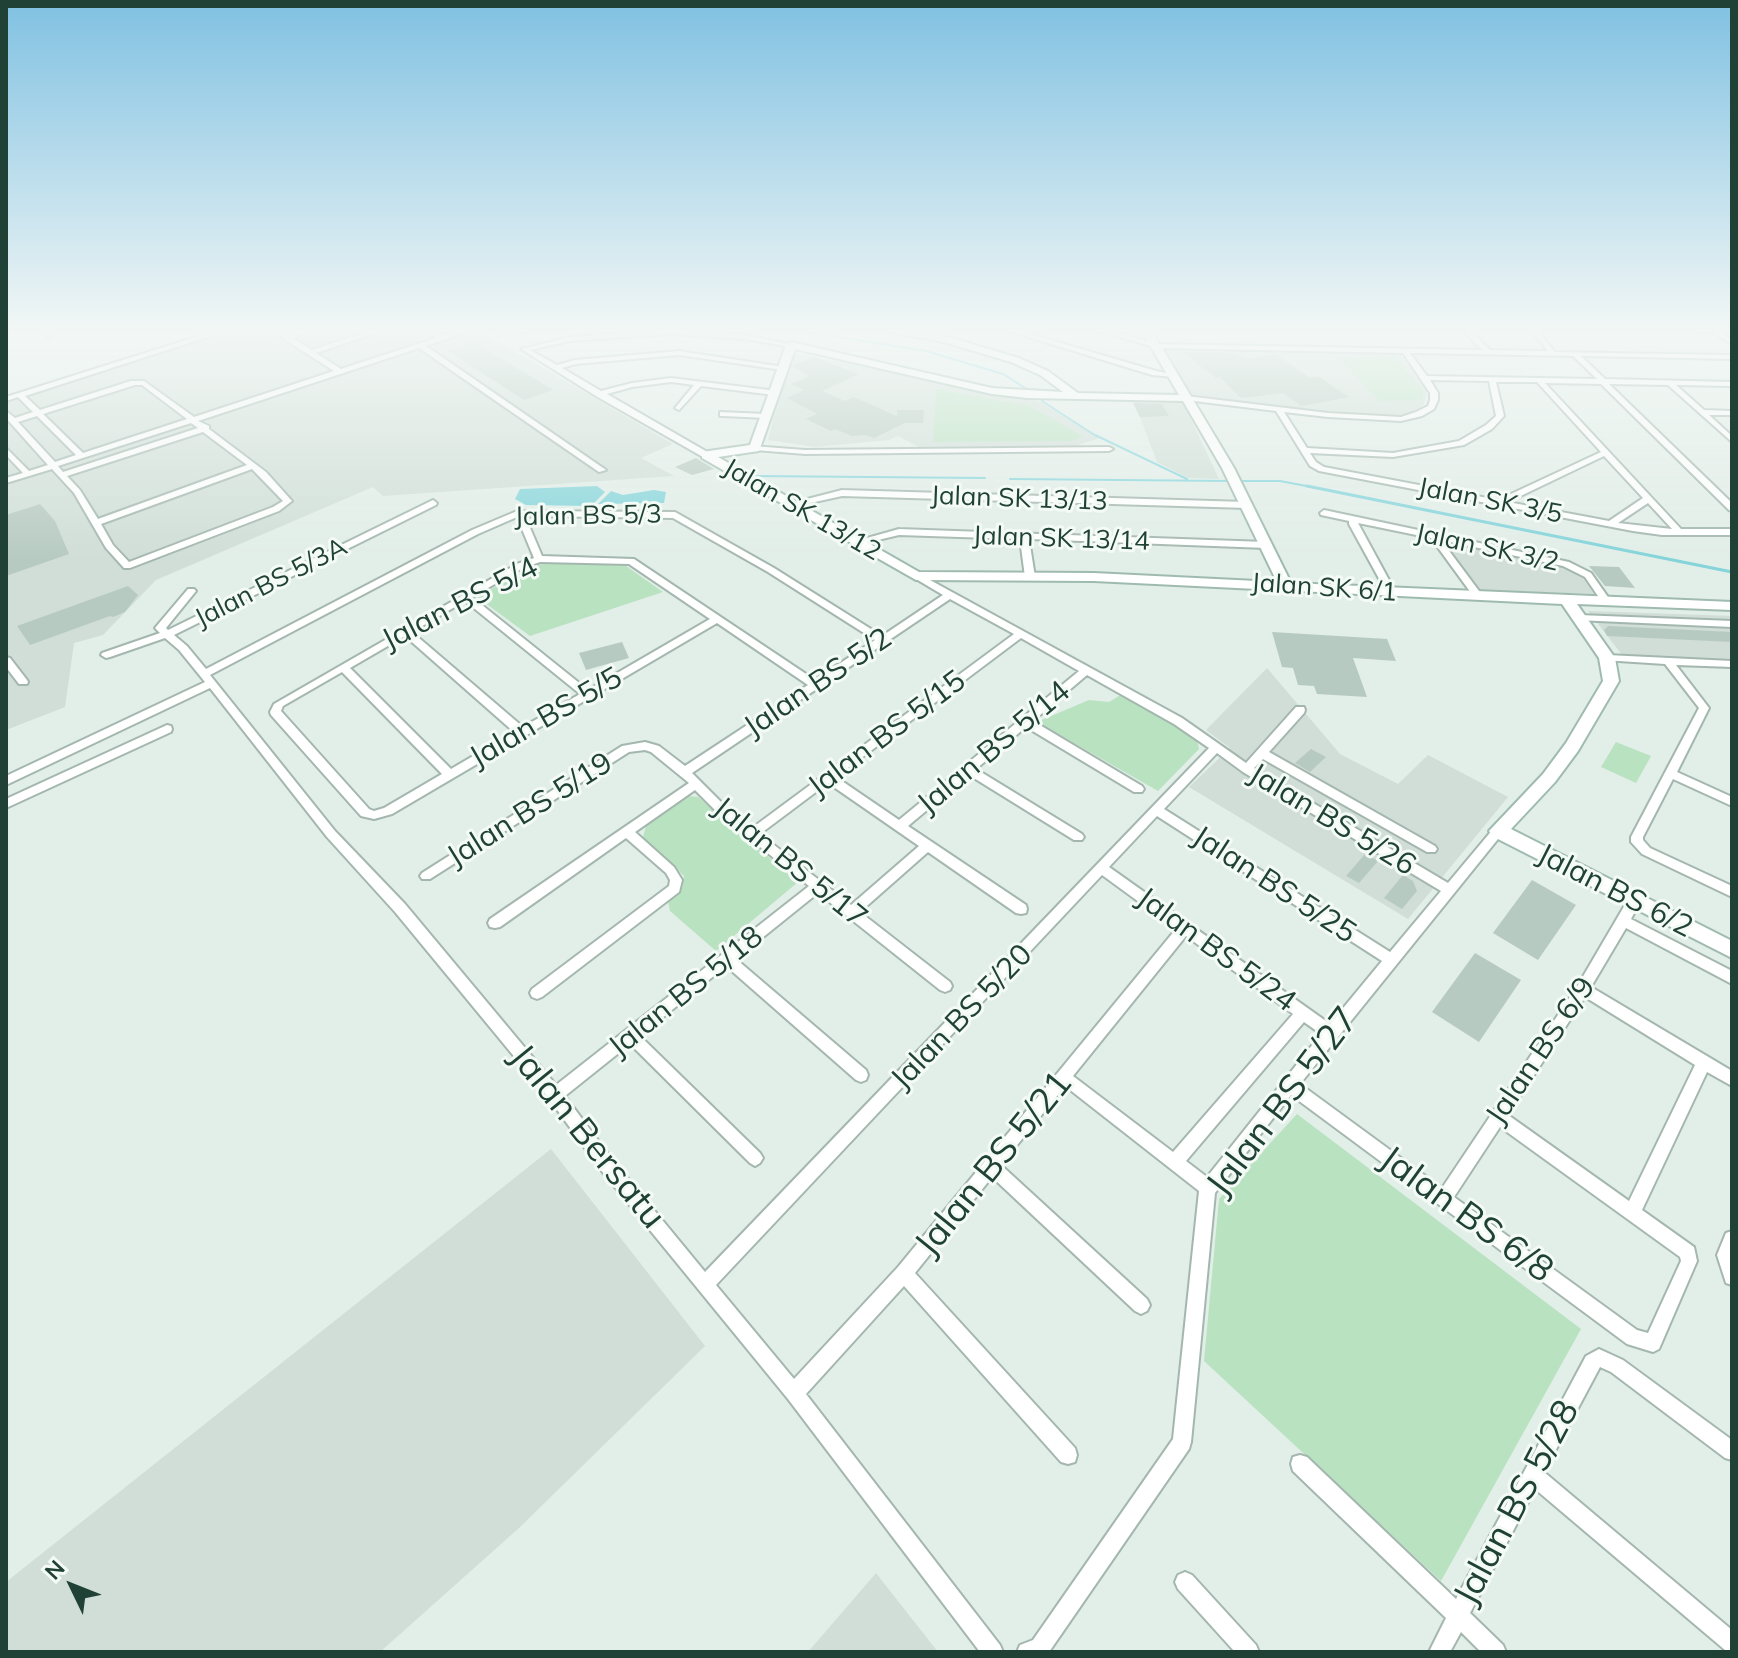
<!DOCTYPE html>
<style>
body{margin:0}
#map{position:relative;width:1738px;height:1658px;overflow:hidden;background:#e2eee8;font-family:Mulish,sans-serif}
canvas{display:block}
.frame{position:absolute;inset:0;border:8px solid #204236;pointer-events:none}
.north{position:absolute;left:32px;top:1546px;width:80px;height:80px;-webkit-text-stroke:6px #f4faf6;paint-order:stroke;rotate:313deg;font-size:22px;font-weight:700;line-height:32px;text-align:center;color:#204236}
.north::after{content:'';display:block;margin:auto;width:28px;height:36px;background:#204236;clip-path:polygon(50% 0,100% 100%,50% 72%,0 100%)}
</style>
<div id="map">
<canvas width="1738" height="1658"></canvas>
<div class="frame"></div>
<div class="north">N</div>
</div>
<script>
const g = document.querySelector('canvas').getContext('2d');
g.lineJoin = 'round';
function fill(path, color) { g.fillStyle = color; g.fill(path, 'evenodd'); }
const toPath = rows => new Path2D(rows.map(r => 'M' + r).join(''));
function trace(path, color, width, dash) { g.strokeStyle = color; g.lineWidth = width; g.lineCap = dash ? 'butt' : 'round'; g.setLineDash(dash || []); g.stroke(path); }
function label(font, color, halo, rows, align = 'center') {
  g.font = font + ' Mulish,sans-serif'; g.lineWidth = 6; g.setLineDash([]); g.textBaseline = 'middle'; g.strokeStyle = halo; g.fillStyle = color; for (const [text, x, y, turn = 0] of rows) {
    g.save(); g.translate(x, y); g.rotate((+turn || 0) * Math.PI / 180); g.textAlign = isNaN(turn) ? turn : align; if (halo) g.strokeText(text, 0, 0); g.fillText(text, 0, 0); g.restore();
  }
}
fill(toPath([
 [233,328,475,328,673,444,641,458,674,476,383,496,373,487,156,580,103,635,74,643,65,707,6,730,6,397],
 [1163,349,1401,354,1427,392,1424,405,1410,413,1387,417,1274,409,1191,396],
 [795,353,1041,402,1100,438,1075,446,919,447,898,436,889,440,815,447,768,440,786,370],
 [1133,399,1182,400,1219,479,1188,478,1157,462],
 [1445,541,1576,569,1585,575,1597,594,1475,590],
 [1588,611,1732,616,1732,661,1623,656],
 [1267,668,1340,754,1398,784,1428,755,1508,797,1408,919,1189,787,1230,748,1206,730],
 [551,1149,705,1346,519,1528,380,1652,6,1652,6,1582],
 [876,1573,938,1652,808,1652]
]), '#d0ded7');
fill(toPath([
 [1395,357,1424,392,1422,400,1379,401,1339,358],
 [936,389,1030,406,1082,436,1073,441,933,442],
 [605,561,626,566,663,592,530,636,477,597,534,565],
 [1122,694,1196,735,1199,749,1158,791,1037,722,1089,700,1109,702],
 [1616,742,1651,756,1636,783,1601,767],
 [689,796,698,797,798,882,716,951,670,911,668,901,682,889,684,876,643,837,646,826],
 [1297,1114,1581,1329,1441,1581,1204,1361,1219,1199]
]), '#b9e2c0');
fill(toPath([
 [597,486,605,492,591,506,526,505,515,499,520,489],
 [654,490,666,492,664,503,598,504,611,491,623,495]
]), '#84d4da');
trace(toPath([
 [783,328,926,351,1003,374,1030,391],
 [497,337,552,328],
 [1042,401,1093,434,1187,479],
 [752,476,985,478],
 [1010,479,1229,481],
 [1242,481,1280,481,1317,488]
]), '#84d4da', 2);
trace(toPath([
 [1307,486,1732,572]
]), '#84d4da', 3);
fill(toPath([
 [476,343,553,390,524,400,448,351],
 [1182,352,1233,353,1248,359,1276,354,1310,378,1319,377,1349,397,1302,406,1283,393,1241,398,1220,377,1216,378],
 [814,357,859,374,822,391,845,401,854,397,897,416,897,410,924,410,923,423,905,423,874,438,866,435,852,436,835,429,831,431,806,419,817,414,787,398,804,390,791,384,810,376,792,366],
 [1133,403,1162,404,1169,416,1140,417],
 [696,458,714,469,692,475,675,467],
 [40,504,55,521,69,554,6,576,6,515],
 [1589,566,1619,567,1635,588,1605,586],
 [128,586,138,595,125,612,113,617,110,616,30,645,17,626],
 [1608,626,1732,632,1732,642,1607,636,1604,630],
 [1272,632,1387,639,1396,661,1353,658,1367,697,1317,694,1314,686,1298,685,1293,668,1282,667],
 [622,642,629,658,586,670,579,653],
 [1311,749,1326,757,1310,772,1295,763],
 [1365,854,1378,861,1359,883,1346,876],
 [1403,875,1413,881,1417,891,1402,909,1384,898],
 [1532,880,1576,905,1538,960,1493,933],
 [1475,953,1521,980,1479,1042,1432,1012]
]), '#b7cac1');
const street = toPath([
 [37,328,44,328,53,336,48,337,37,328],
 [224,328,235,328,25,396,40,410,131,381,144,381,194,417,334,371,284,339,270,328,278,328,288,335,309,328,319,328,293,338,312,350,379,328,390,328,316,353,341,369,436,338,420,328,428,328,443,336,466,328,477,328,426,346,606,470,599,472,419,348,198,421,209,426,209,429,266,472,292,501,279,511,130,568,124,568,106,548,74,493,52,469,6,483,6,478,23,473,6,455,6,448,29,471,48,465,6,418,6,411,15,418,33,412,18,397,6,401,6,397,224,328],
 [135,385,142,385,187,419,83,453,43,414,135,385],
 [37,416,76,455,55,462,18,422,37,416],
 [191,423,198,428,63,472,58,466,191,423],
 [203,432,247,465,98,519,80,490,67,476,203,432],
 [252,469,283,501,273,507,129,562,113,545,101,524,252,469],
 [917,328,925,328,916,335,912,335,912,333,917,328],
 [999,328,1010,328,1156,371,1177,375,1173,377,1152,375,999,328],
 [1090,328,1101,328,1157,344,1482,350,1461,328,1468,328,1490,350,1548,351,1529,328,1536,328,1555,352,1732,355,1732,359,1581,356,1605,379,1732,382,1732,386,1676,385,1704,410,1732,411,1732,415,1709,415,1732,436,1732,442,1668,385,1609,384,1732,503,1732,511,1729,510,1601,384,1545,383,1681,529,1732,529,1732,535,1662,535,1633,531,1319,471,1310,466,1276,411,1186,400,1182,398,1186,396,1328,413,1401,417,1416,412,1428,406,1430,400,1430,393,1403,353,1157,348,1090,328],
 [1410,353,1573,356,1597,379,1427,376,1410,353],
 [1430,380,1489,381,1496,416,1486,425,1459,441,1393,453,1307,448,1284,412,1328,417,1401,421,1422,416,1434,409,1438,400,1438,393,1430,380],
 [1496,382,1537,382,1601,452,1498,500,1324,467,1316,462,1310,453,1393,457,1464,445,1492,429,1504,416,1496,382],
 [1604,456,1643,498,1609,521,1508,502,1604,456],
 [1648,503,1672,529,1618,523,1648,503],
 [1639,328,1732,328,1732,332,1721,332,1732,339,1732,344,1712,332,1642,330,1639,328],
 [671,330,744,335,794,345,791,347,744,339,671,334,570,341,530,350,557,365,575,360,679,351,784,367,786,368,782,370,679,355,576,364,562,368,601,391,632,383,671,378,777,391,777,395,774,395,701,386,679,410,675,408,694,385,671,382,632,387,607,394,709,453,709,457,703,457,596,396,521,349,570,337,671,330],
 [720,412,766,414,770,416,766,418,723,416,720,416,720,412],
 [752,446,805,450,1109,447,1113,449,1109,451,805,454,755,450,751,448,752,446],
 [842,490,1247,502,1251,505,1247,508,842,496,792,507,788,504,842,490],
 [433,500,437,503,436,505,174,635,187,646,206,669,472,530,517,511,675,512,774,568,882,636,943,595,911,576,913,574,919,574,1182,718,1246,763,1296,707,1304,707,1305,710,1304,713,1269,752,1435,846,1437,849,1435,852,1427,852,1263,759,1254,768,1448,883,1494,828,1502,828,1504,831,1502,834,1300,1084,1442,1188,1578,985,1629,898,1634,897,1639,898,1640,902,1631,919,1732,971,1732,984,1626,928,1591,987,1732,1071,1732,1086,1707,1072,1642,1210,1694,1247,1697,1261,1659,1349,1653,1352,1627,1344,1291,1095,1215,1193,1191,1442,1189,1449,1049,1652,1017,1652,1020,1645,1033,1640,1173,1439,1199,1191,1065,1086,1001,1165,1147,1299,1150,1305,1147,1311,1141,1314,1135,1311,992,1177,915,1273,1075,1448,1077,1455,1075,1462,1068,1464,1061,1462,904,1286,806,1394,1000,1645,1003,1652,980,1652,788,1399,600,1169,550,1100,395,912,327,837,210,688,6,785,6,776,205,682,179,650,165,638,110,657,106,658,101,655,102,653,160,633,155,628,188,589,194,589,196,591,166,628,168,630,433,500],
 [525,516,673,518,768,572,875,640,815,680,634,559,542,556,525,516],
 [517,517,534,558,517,564,274,704,270,712,271,715,361,816,374,819,392,814,717,623,808,685,685,766,659,746,645,742,622,746,422,873,420,876,422,879,430,879,629,752,645,750,651,752,689,783,490,919,488,923,490,927,495,928,500,927,626,838,666,873,670,880,669,886,532,989,530,993,532,997,537,999,542,997,679,892,682,880,674,867,635,832,695,790,720,815,809,886,556,1085,405,904,335,831,210,675,478,534,517,517],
 [540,562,629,564,710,619,588,690,472,597,523,568,540,562],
 [950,599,1014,634,752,828,728,809,692,773,950,599],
 [465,601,580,694,523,727,412,632,465,601],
 [405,636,514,732,451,769,350,668,405,636],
 [1021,638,1079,671,899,820,836,777,1021,638],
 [342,672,442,774,384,808,374,811,369,809,281,711,283,706,342,672],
 [1087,675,1174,724,1209,748,705,1272,612,1159,565,1096,630,1044,750,1163,755,1166,760,1163,763,1158,760,1153,640,1036,726,966,856,1080,861,1082,866,1080,868,1075,866,1070,736,959,818,893,940,990,945,992,950,990,952,986,950,982,860,912,928,852,1016,913,1021,914,1026,913,1027,909,1026,905,908,826,969,775,1074,840,1082,840,1084,837,1082,834,976,769,1026,727,1134,792,1142,792,1144,789,1142,786,1033,721,1087,675],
 [1217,753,1243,772,1441,891,1390,952,1164,809,1217,753],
 [828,783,919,846,851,905,760,834,828,783],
 [1157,816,1382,961,1330,1024,1109,867,1157,816],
 [1102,875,1176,929,898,1267,794,1379,716,1285,1102,875],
 [1186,936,1293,1014,1173,1152,1073,1076,1186,936],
 [1585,997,1695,1065,1629,1201,1508,1115,1585,997],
 [1304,1022,1321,1034,1207,1177,1186,1161,1304,1022],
 [1500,1127,1680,1257,1681,1261,1648,1333,1637,1330,1454,1197,1500,1127],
 [1324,510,1569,562,1591,573,1610,600,1605,603,1602,602,1585,577,1563,566,1441,540,1482,595,1480,597,1474,597,1431,538,1358,523,1396,593,1394,595,1388,595,1349,524,1349,521,1321,515,1320,513,1324,510],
 [899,529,1266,542,1270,545,1266,548,1029,539,1035,577,1030,580,1025,577,1020,539,899,535,857,545,853,542,899,529],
 [1579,615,1732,621,1732,627,1576,620,1574,618,1579,615],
 [1607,655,1732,661,1732,667,1676,665,1709,708,1677,772,1732,797,1732,806,1673,779,1643,837,1643,840,1650,848,1732,886,1732,897,1642,854,1631,842,1631,837,1699,708,1665,664,1603,660,1602,658,1607,655],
 [6,657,10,658,27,680,28,682,27,684,19,684,6,667,6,657],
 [167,725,171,726,172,729,171,732,6,808,6,799,167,725],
 [1732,1231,1732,1285,1726,1283,1717,1255,1726,1233,1732,1231],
 [1599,1349,1623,1360,1732,1440,1732,1460,1725,1458,1611,1372,1600,1367,1544,1472,1732,1630,1732,1652,1725,1650,1535,1489,1470,1613,1503,1645,1506,1652,1481,1652,1461,1632,1450,1652,1429,1652,1446,1618,1293,1471,1291,1464,1293,1457,1300,1455,1307,1457,1456,1599,1586,1356,1599,1349],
 [1185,1572,1192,1575,1256,1645,1259,1652,1235,1652,1178,1589,1175,1582,1178,1575,1185,1572]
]);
const secondary = toPath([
 [872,328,896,328,948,337,1019,358,1048,371,1078,393,1179,395,1140,328,1150,328,1234,468,1291,583,1732,602,1732,610,1577,604,1615,658,1619,681,1578,751,1555,782,1511,829,1732,941,1732,958,1492,836,1489,831,1543,774,1566,743,1603,681,1599,658,1562,604,1094,581,916,580,702,458,702,452,750,445,786,345,791,342,992,388,1063,392,1040,375,1011,362,947,343,872,328],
 [795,349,992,394,1027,398,1183,401,1222,468,1277,582,1094,573,919,572,718,457,759,451,795,349]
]);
trace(street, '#a4b7af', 4);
trace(secondary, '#9fbbaf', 4);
fill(street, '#fff');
fill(secondary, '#fff');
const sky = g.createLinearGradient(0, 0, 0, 560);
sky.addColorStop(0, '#80c1e2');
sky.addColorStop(0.59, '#f2f7f5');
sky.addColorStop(1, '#f2f7f500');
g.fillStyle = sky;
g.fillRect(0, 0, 1738, 560);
label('26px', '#204236', '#f4faf6', [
 ["Jalan SK 13/13",1019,499,2],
 ["Jalan SK 3/5",1490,501,11],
 ["Jalan SK 13/12",802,510,30],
 ["Jalan BS 5/3",588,516,-1],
 ["Jalan SK 13/14",1061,539,2],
 ["Jalan SK 3/2",1487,548,12],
 ["Jalan BS 5/3A",271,583,-27],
 ["Jalan SK 6/1",1324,588,4]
]);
label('30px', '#204236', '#f4faf6', [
 ["Jalan BS 5/4",460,604,-27],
 ["Jalan BS 5/2",818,683,-34],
 ["Jalan BS 5/5",546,718,-30],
 ["Jalan BS 5/15",887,734,-37],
 ["Jalan BS 5/14",994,748,-40],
 ["Jalan BS 5/19",530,810,-32],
 ["Jalan BS 5/26",1332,820,31],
 ["Jalan BS 5/17",790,863,39],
 ["Jalan BS 5/25",1274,885,33],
 ["Jalan BS 6/2",1615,891,27],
 ["Jalan BS 5/24",1216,950,36],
 ["Jalan BS 5/18",686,992,-39],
 ["Jalan BS 5/20",962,1017,-46],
 ["Jalan BS 6/9",1541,1051,-56]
]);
label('36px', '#204236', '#f4faf6', [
 ["Jalan BS 5/27",1283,1102,-53],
 ["Jalan Bersatu",587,1137,51],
 ["Jalan BS 5/21",994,1164,-51],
 ["Jalan BS 6/8",1466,1215,36],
 ["Jalan BS 5/28",1517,1503,-62]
]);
</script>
